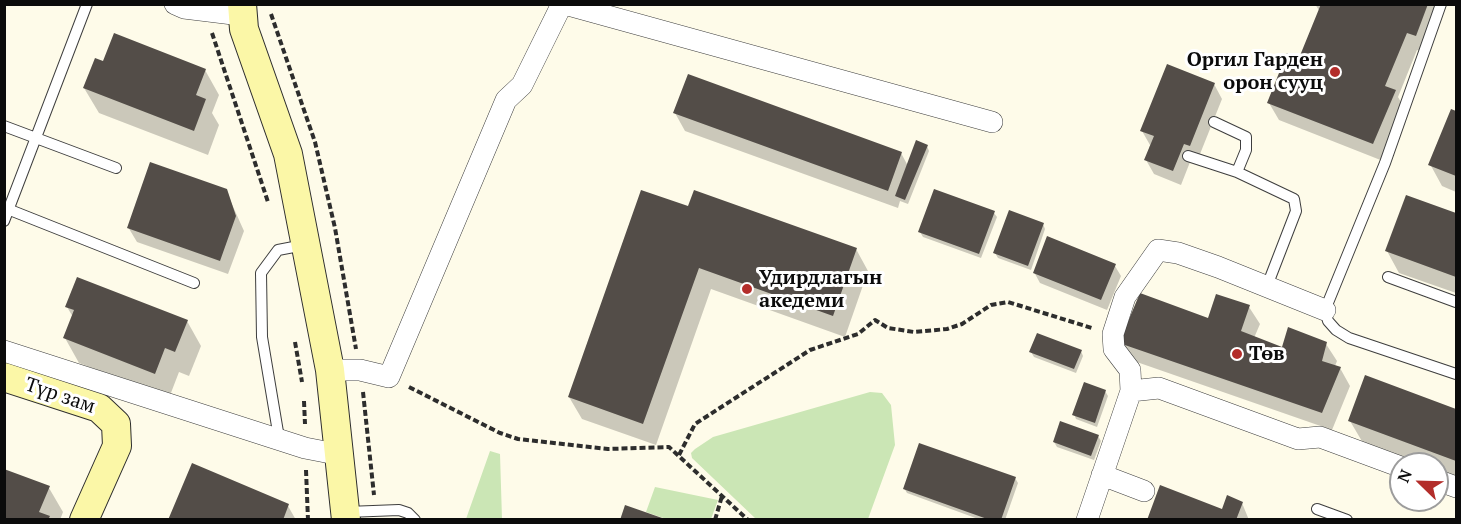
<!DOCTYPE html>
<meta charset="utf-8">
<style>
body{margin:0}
#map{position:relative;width:1461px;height:524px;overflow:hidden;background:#fefbe9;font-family:"PT Serif",serif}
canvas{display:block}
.frame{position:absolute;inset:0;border:6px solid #0b0b0b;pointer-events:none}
.north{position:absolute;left:1389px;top:452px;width:60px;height:60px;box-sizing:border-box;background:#fff;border:2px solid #9d9d9d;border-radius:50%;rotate:293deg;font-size:16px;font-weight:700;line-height:24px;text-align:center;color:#0b0b0b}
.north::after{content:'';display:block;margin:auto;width:21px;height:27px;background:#b32d2a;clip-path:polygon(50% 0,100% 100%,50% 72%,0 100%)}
</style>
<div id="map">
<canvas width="1461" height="524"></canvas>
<div class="frame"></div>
<div class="north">N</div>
</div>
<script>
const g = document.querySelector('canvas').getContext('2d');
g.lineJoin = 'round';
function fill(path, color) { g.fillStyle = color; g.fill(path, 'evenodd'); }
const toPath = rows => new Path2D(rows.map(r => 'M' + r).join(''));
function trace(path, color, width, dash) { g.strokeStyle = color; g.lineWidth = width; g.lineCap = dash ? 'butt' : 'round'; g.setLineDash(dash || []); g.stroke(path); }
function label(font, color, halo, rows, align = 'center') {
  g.font = font + ' "PT Serif",serif'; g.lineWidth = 6; g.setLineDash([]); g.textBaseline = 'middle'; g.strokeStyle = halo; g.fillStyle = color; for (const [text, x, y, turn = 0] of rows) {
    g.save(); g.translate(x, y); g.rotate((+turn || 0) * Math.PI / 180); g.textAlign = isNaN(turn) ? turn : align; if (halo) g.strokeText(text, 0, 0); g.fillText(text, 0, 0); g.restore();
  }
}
fill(toPath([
 [870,392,882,393,891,405,895,445,868,519,756,519,692,458,691,453,695,449,713,437],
 [490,451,500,454,502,519,466,519],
 [655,487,718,500,711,519,666,519,646,512]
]), '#cbe6b5');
fill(toPath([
 [1315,4,1442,4,1426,53,1417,50,1398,97,1405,109,1383,161,1279,120,1269,103,1300,60,1320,12],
 [104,63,205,70,219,95,212,113,219,125,208,155,99,113,84,88],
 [1214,84,1222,99,1198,159,1192,157,1181,185,1154,174,1146,160,1150,145,1142,131],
 [1451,111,1456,113,1456,192,1442,186,1430,164],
 [675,113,901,153,908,166,927,146,929,151,908,204,900,201,898,208,685,131],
 [226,191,244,231,228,274,137,242,128,227],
 [1406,197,1456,214,1456,293,1399,273,1387,251],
 [689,208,856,249,868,271,845,337,711,289,656,445,582,419,569,397],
 [994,213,997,217,981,258,923,237,920,232],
 [1043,224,1045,229,1031,270,998,258,995,253],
 [1115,266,1121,276,1107,310,1040,283,1034,272],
 [67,307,187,321,201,346,189,376,179,372,169,398,79,363,65,338,73,317],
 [1249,307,1260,324,1254,338,1283,349,1326,344,1337,361,1335,366,1340,368,1350,386,1332,430,1131,360,1121,343,1209,320],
 [1081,351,1083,356,1076,373,1034,357,1031,352],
 [1366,377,1456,411,1456,478,1437,470,1437,464,1420,464,1363,443,1350,421],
 [1105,391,1108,396,1097,427,1076,419,1074,414],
 [1098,436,1101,441,1094,460,1057,447,1054,442],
 [1015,478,1018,483,1005,520,981,520,907,493,904,488],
 [49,488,63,512,60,520,4,520],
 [1242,503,1249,520,1148,520,1223,511],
 [288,506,296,520,170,520]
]), '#0003');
fill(toPath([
 [1321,4,1428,4,1416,36,1407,33,1385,86,1396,90,1373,144,1267,103,1287,53,1299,58],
 [114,33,206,69,196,95,206,99,194,131,83,88,95,58,103,61],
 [1167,64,1215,83,1190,146,1184,144,1173,171,1144,160,1154,136,1140,131],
 [688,74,902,152,888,191,673,113],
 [1451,109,1456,111,1456,176,1428,165],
 [916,140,928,145,905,200,895,196],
 [150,162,227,189,236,216,220,261,127,228],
 [934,189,995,211,979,254,918,232],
 [641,190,688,206,694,190,857,248,833,316,699,268,643,424,568,397],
 [1406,195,1456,213,1456,277,1385,251],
 [1009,210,1044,223,1028,266,993,253],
 [1047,236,1116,264,1101,300,1033,273],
 [77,277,188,320,175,352,165,348,155,374,63,338,74,310,65,307],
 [1140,293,1208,318,1216,294,1250,305,1241,331,1282,347,1288,327,1327,342,1322,361,1341,367,1322,413,1119,343],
 [1037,333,1082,350,1074,369,1029,352],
 [1365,375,1456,409,1456,461,1348,421],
 [1084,382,1106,390,1095,423,1072,415],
 [1060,421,1099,435,1091,456,1053,442],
 [919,443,1016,477,1001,520,990,520,903,489],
 [192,463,289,504,283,520,168,520],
 [4,469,50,486,39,512,50,516,48,520,4,520],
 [1160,485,1222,509,1227,495,1243,502,1236,520,1147,520],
 [625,505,665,519,665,520,620,520]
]), '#534d48');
const lane = toPath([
 [1441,4,1385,163,1325,310,1328,321,1336,330,1349,338,1456,374],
 [1214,122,1246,137,1246,150,1237,172],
 [4,126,116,168],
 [1188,156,1237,172,1294,199,1296,211,1267,286],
 [5,208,194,283],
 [4,221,87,4],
 [1388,277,1456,302],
 [279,438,262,337,261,273,278,250,304,245],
 [1317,509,1347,520],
 [347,512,399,510,408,513,415,520]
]);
const street = toPath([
 [175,4,184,8,233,14],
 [564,4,992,122],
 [4,351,305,448,341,455],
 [330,370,360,370,389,377,506,100,522,85,562,4],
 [1131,391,1159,388,1298,439,1320,437,1401,467],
 [1102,475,1144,491],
 [1437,480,1456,487],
 [1087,520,1131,391,1130,370,1114,349,1113,334,1125,297,1158,250,1178,253,1218,267,1325,310]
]);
const secondary = toPath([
 [242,4,244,29,288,154,330,370,346,520],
 [4,377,99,408,116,424,117,446,84,520]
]);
trace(lane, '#3e3e3e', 12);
trace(street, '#3e3e3e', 22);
trace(secondary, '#2d2d2d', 30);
trace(toPath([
 [271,14,315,142,335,228,356,349],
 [212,33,268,202],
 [295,342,302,382],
 [409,387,500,433,518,439,608,449,669,447,748,520],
 [363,392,374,495],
 [304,401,305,424],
 [679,455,695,424,810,350,858,334,875,320,888,328,914,332,947,329,962,324,991,305,1008,302,1092,328],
 [306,470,308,520],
 [715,520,722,496]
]), '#2d2d2d', 4, [6, 3]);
trace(lane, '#fff', 10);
trace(street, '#fff', 21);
trace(secondary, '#fbf7a7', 28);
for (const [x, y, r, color] of [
 [1335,72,6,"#b32d2a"],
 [747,289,6,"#b32d2a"],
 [1237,354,6,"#b32d2a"]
]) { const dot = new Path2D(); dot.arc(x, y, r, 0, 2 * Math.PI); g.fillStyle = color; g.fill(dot); trace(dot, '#fff', 2); }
label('bold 20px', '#0b0b0b', '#fff', [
 ["Оргил Гарден",1323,60,"right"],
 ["орон сууц",1323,83,"right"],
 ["Удирдлагын",759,278],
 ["акедеми",759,301],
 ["Төв",1249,354]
], 'left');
label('20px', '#0b0b0b', '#fff', [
 ["Түр зам",60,396,19]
]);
</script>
